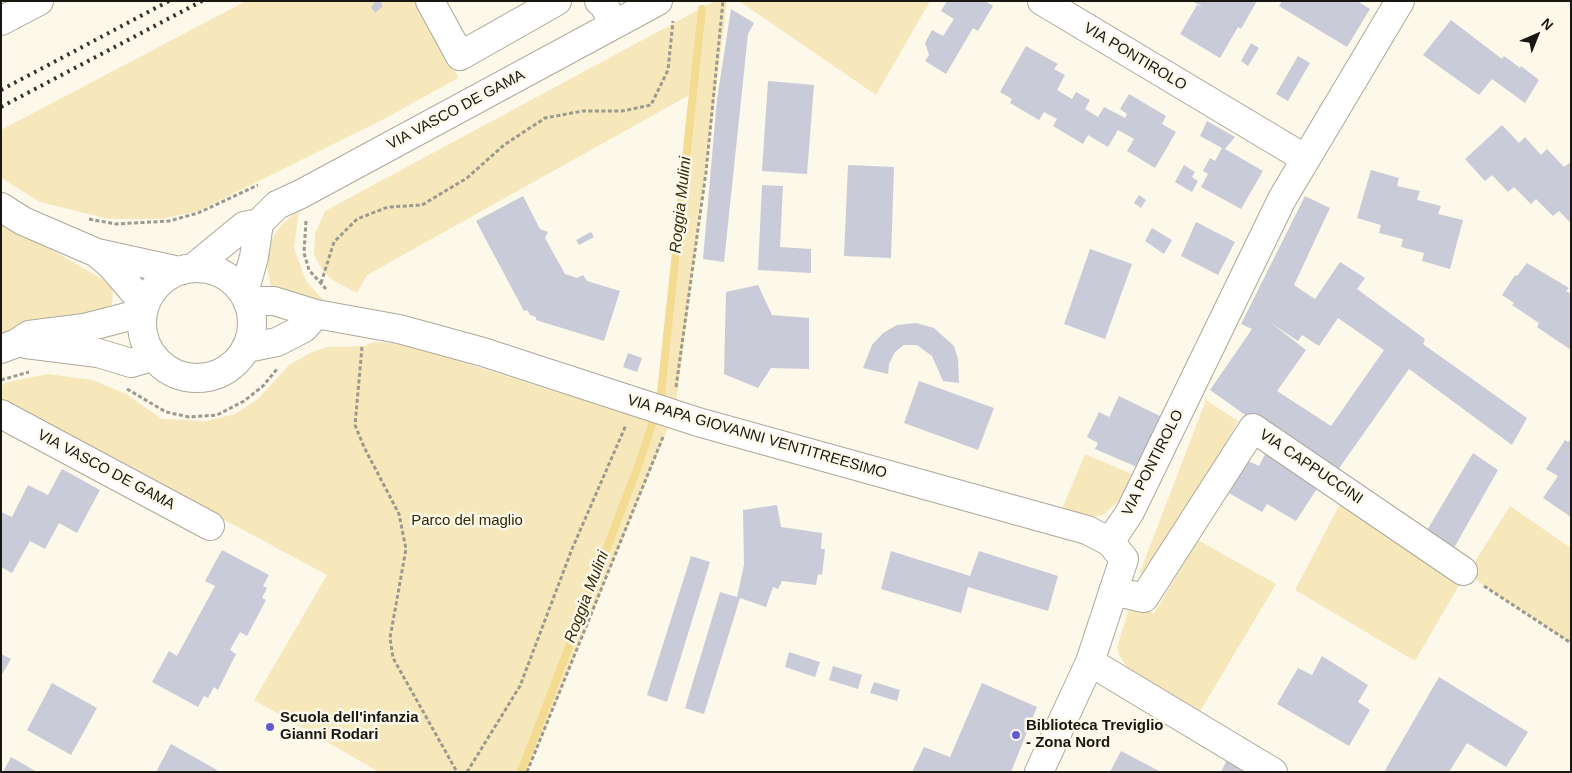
<!DOCTYPE html>
<style>
body{margin:0}
#map{position:relative;width:1572px;height:773px;overflow:hidden;background:#fcf8ea;font-family:Arial,sans-serif}
canvas{display:block}
.frame{position:absolute;inset:0;border:2px solid #191712;pointer-events:none}
.north{position:absolute;left:1512px;top:10px;width:50px;height:50px;-webkit-text-stroke:4px #fcf8ea;paint-order:stroke;rotate:44deg;font-size:14px;font-weight:700;line-height:20px;text-align:center;color:#191712}
.north::after{content:'';display:block;margin:auto;width:18px;height:22px;background:#191712;clip-path:polygon(50% 0,100% 100%,50% 72%,0 100%)}
</style>
<div id="map">
<canvas width="1572" height="773"></canvas>
<div class="frame"></div>
<div class="north">N</div>
</div>
<script>
const g = document.querySelector('canvas').getContext('2d');
g.lineJoin = 'round';
function fill(path, color) { g.fillStyle = color; g.fill(path, 'evenodd'); }
const toPath = rows => new Path2D(rows.map(r => 'M' + r).join(''));
function trace(path, color, width, dash) { g.strokeStyle = color; g.lineWidth = width; g.lineCap = dash ? 'butt' : 'round'; g.setLineDash(dash || []); g.stroke(path); }
function label(font, color, halo, rows, align = 'center') {
  g.font = font + ' Arial,sans-serif'; g.lineWidth = 5; g.setLineDash([]); g.textBaseline = 'middle'; g.strokeStyle = halo; g.fillStyle = color; for (const [text, x, y, turn = 0] of rows) {
    g.save(); g.translate(x, y); g.rotate((+turn || 0) * Math.PI / 180); g.textAlign = isNaN(turn) ? turn : align; if (halo) g.strokeText(text, 0, 0); g.fillText(text, 0, 0); g.restore();
  }
}
fill(toPath([
 [246,1,423,1,458,78,382,120,198,211,161,219,109,219,40,202,1,178,1,130],
 [715,1,727,1,676,404,660,402,693,93,367,275,357,293,334,281,323,271,314,255,315,234,325,211],
 [739,1,930,1,876,95],
 [299,210,294,248,306,281,328,305,271,287,265,256,272,239,281,225],
 [1,220,107,282,113,292,112,304,106,314,1,336],
 [373,342,405,344,563,394,670,423,527,772,379,772,254,700,327,575,1,400,1,386,8,382,48,374,93,380,126,394,162,419,206,421,235,414,258,399,289,365,310,353,327,347,364,346],
 [1206,400,1238,421,1155,569,1145,575,1140,572],
 [1085,454,1134,475,1123,497,1104,514,1093,518,1059,516],
 [1342,500,1461,582,1415,661,1295,590],
 [1510,506,1571,548,1571,643,1467,574],
 [1198,540,1276,584,1199,713,1127,668,1130,662,1127,667,1119,655,1117,647,1130,606,1154,613]
]), '#f7e8bc');
trace(toPath([
 [660,402,702,9],
 [521,772,639,464,653,422]
]), '#f4db92', 8);
fill(toPath([
 [376,1,380,1,383,6,375,13,371,7],
 [947,1,985,1,993,6,978,31,973,28,946,74,925,61,929,55,925,43,932,30,943,36,954,19,941,11],
 [1192,1,1257,1,1241,29,1238,27,1220,58,1180,34,1197,5,1203,7],
 [1282,1,1357,1,1370,9,1347,47,1279,6],
 [731,9,754,23,748,34,724,262,703,259,717,99],
 [1451,20,1502,59,1504,56,1520,68,1521,66,1539,80,1525,103,1492,79,1479,95,1423,55],
 [1251,43,1259,48,1248,66,1241,61],
 [1026,46,1058,64,1054,69,1065,75,1057,90,1072,99,1076,92,1090,100,1085,109,1098,117,1104,107,1125,118,1127,114,1120,109,1129,94,1166,116,1162,124,1176,132,1155,168,1127,151,1134,139,1118,130,1108,147,1088,135,1083,144,1053,126,1057,119,1044,112,1039,120,1010,103,1012,99,1000,92],
 [1298,56,1310,63,1288,101,1276,94],
 [768,81,814,85,807,174,762,171],
 [1207,121,1235,137,1225,149,1263,171,1241,209,1201,187,1208,174,1203,171,1210,158,1215,161,1222,148,1200,136],
 [1502,125,1519,143,1525,137,1541,155,1547,149,1564,167,1571,162,1571,223,1559,211,1553,216,1536,199,1531,204,1514,187,1508,192,1492,175,1485,181,1465,159],
 [848,165,894,167,891,258,844,256],
 [1184,165,1195,172,1192,177,1198,181,1192,192,1175,182],
 [1371,170,1399,178,1397,186,1420,191,1417,200,1441,206,1438,214,1463,220,1450,269,1422,261,1424,253,1401,247,1403,239,1379,233,1381,225,1357,218],
 [762,185,783,186,780,247,811,249,811,273,758,270],
 [1139,195,1146,200,1141,208,1134,203],
 [523,196,540,229,548,232,545,238,565,274,577,278,583,275,587,281,620,291,604,341,536,320,536,317,530,315,527,310,524,311,476,221],
 [1305,196,1330,208,1294,285,1315,299,1340,262,1365,278,1357,289,1425,339,1423,344,1527,418,1512,445,1409,369,1333,477,1210,390,1252,329,1241,324],
 [1338,318,1384,350,1331,426,1277,391,1306,350,1271,323,1298,341,1302,335,1319,346],
 [1196,222,1235,242,1218,275,1181,256],
 [1152,228,1172,240,1164,254,1145,241],
 [591,232,594,237,579,245,576,240],
 [1090,249,1132,264,1105,339,1064,324],
 [1527,263,1569,288,1566,291,1571,294,1571,350,1537,327,1539,323,1512,305,1514,303,1502,295,1515,275,1517,276],
 [758,285,772,315,809,318,809,369,771,368,758,388,724,374,726,292],
 [916,323,934,328,954,346,958,359,959,383,943,381,932,356,917,345,904,345,895,352,889,364,888,374,863,368,872,345,883,333,897,325],
 [628,353,642,358,637,372,623,367],
 [919,381,994,408,978,450,904,423],
 [1119,396,1168,420,1144,470,1095,449,1098,443,1087,437,1099,412,1109,417,1106,424],
 [1571,439,1571,517,1543,498,1558,476,1546,469,1565,440,1568,442],
 [1266,452,1320,484,1296,521,1267,504,1262,512,1229,493,1248,461,1259,466],
 [1473,453,1498,470,1450,555,1423,537],
 [62,469,100,490,77,533,59,523,45,549,30,541,12,573,1,567,1,512,12,517,28,485,48,495],
 [777,505,781,527,822,533,821,549,825,549,822,575,818,574,816,585,782,581,778,589,773,587,766,607,740,598,704,714,685,708,720,592,737,597,744,565,743,510],
 [222,550,269,575,263,586,267,588,262,598,266,600,247,636,240,632,230,650,236,654,218,690,214,687,208,698,204,696,198,707,152,682,169,651,177,656,215,586,205,581],
 [891,551,970,576,979,551,1058,576,1048,611,968,587,961,613,881,589],
 [691,556,710,562,667,702,647,695],
 [789,652,820,662,815,677,785,667],
 [1,654,11,659,1,676],
 [1322,656,1368,685,1358,702,1370,710,1349,746,1277,704,1298,668,1312,675],
 [833,666,862,675,858,689,829,680],
 [1439,677,1528,732,1506,767,1467,743,1449,772,1384,772],
 [874,682,900,690,897,701,870,693],
 [52,683,97,708,71,755,27,730],
 [982,683,1037,707,1011,772,912,772,924,747,950,757],
 [171,744,217,770,216,772,156,772],
 [1121,751,1161,772,1110,772],
 [11,757,37,772,3,772],
 [1227,760,1247,772,1221,772]
]), '#cacbd8');
const minor = toPath([
 [430,1,460,56,557,1],
 [599,1,604,5,614,25],
 [1042,1,1306,159],
 [1,21,39,1],
 [1,207,23,221,97,253,179,271],
 [97,253,111,265,145,305],
 '142 323a55 55 0 1 1 110 0a55 55 0 1 1-110 0Z',
 [193,268,244,226,259,223],
 [244,293,254,257,259,223,277,205,301,194,658,1],
 [247,301,274,301,316,314,399,329,483,352,698,422,1087,530,1110,542,1124,559,1090,662,1039,772],
 [26,344,98,353,131,363,152,357],
 [247,348,277,342,304,328,316,314],
 [1,349,17,343,29,335,84,328,142,313],
 [1,414,210,526],
 [1110,542,1130,512,1282,199,1400,1],
 [1113,591,1144,598,1253,428,1463,571],
 [1090,662,1273,772]
]);
trace(minor, '#aca89b', 30);
trace(toPath([
 [89,219,116,224,169,221,198,213,258,185],
 [306,221,304,253,309,270,326,289],
 [321,283,334,242,357,219,388,207,422,205,467,178,504,145,545,118,583,111,622,111,651,105,668,70,673,21],
 [362,347,355,425,364,447,399,514,406,549,390,638,393,658,457,772],
 [1,380,29,372],
 [676,387,706,172,723,1],
 [127,389,166,412,189,417,217,415,244,401,263,386,277,369],
 [1484,586,1571,643],
 [467,772,520,686,572,549,626,425],
 [527,772,663,437]
]), '#9c998e', 3, [4, 2.5]);
trace(minor, '#fff', 28);
trace(toPath([
 [1,90,169,1],
 [1,107,202,1]
]), '#34322c', 4, [2.5, 5]);
for (const [x, y, r, color] of [
 [270,727,5,"#605bd3"],
 [1016,735,5,"#605bd3"]
]) { const dot = new Path2D(); dot.arc(x, y, r, 0, 2 * Math.PI); g.fillStyle = color; g.fill(dot); trace(dot, '#fcf8ea', 2); }
label('15px', '#191712', '#fcf8ea', [
 ["VIA PONTIROLO",1135,57,31],
 ["VIA VASCO DE GAMA",456,110,-28],
 ["VIA PAPA GIOVANNI VENTITREESIMO",757,437,16],
 ["VIA PONTIROLO",1153,463,-63],
 ["VIA CAPPUCCINI",1311,467,34],
 ["VIA VASCO DE GAMA",106,470,28]
]);
label('15px', '#322807', '#fcf8ea', [
 ["Parco del maglio",467,521]
]);
label('bold 15px', '#191712', '#fcf8ea', [
 ["Scuola dell'infanzia",280,718],
 ["Gianni Rodari",280,735],
 ["Biblioteca Treviglio",1026,726],
 ["- Zona Nord",1026,743]
], 'left');
label('italic 16px', '#372c0c', '#fcf8ea', [
 ["Roggia Mulini",681,205,-84],
 ["Roggia Mulini",587,597,-69]
]);
</script>
